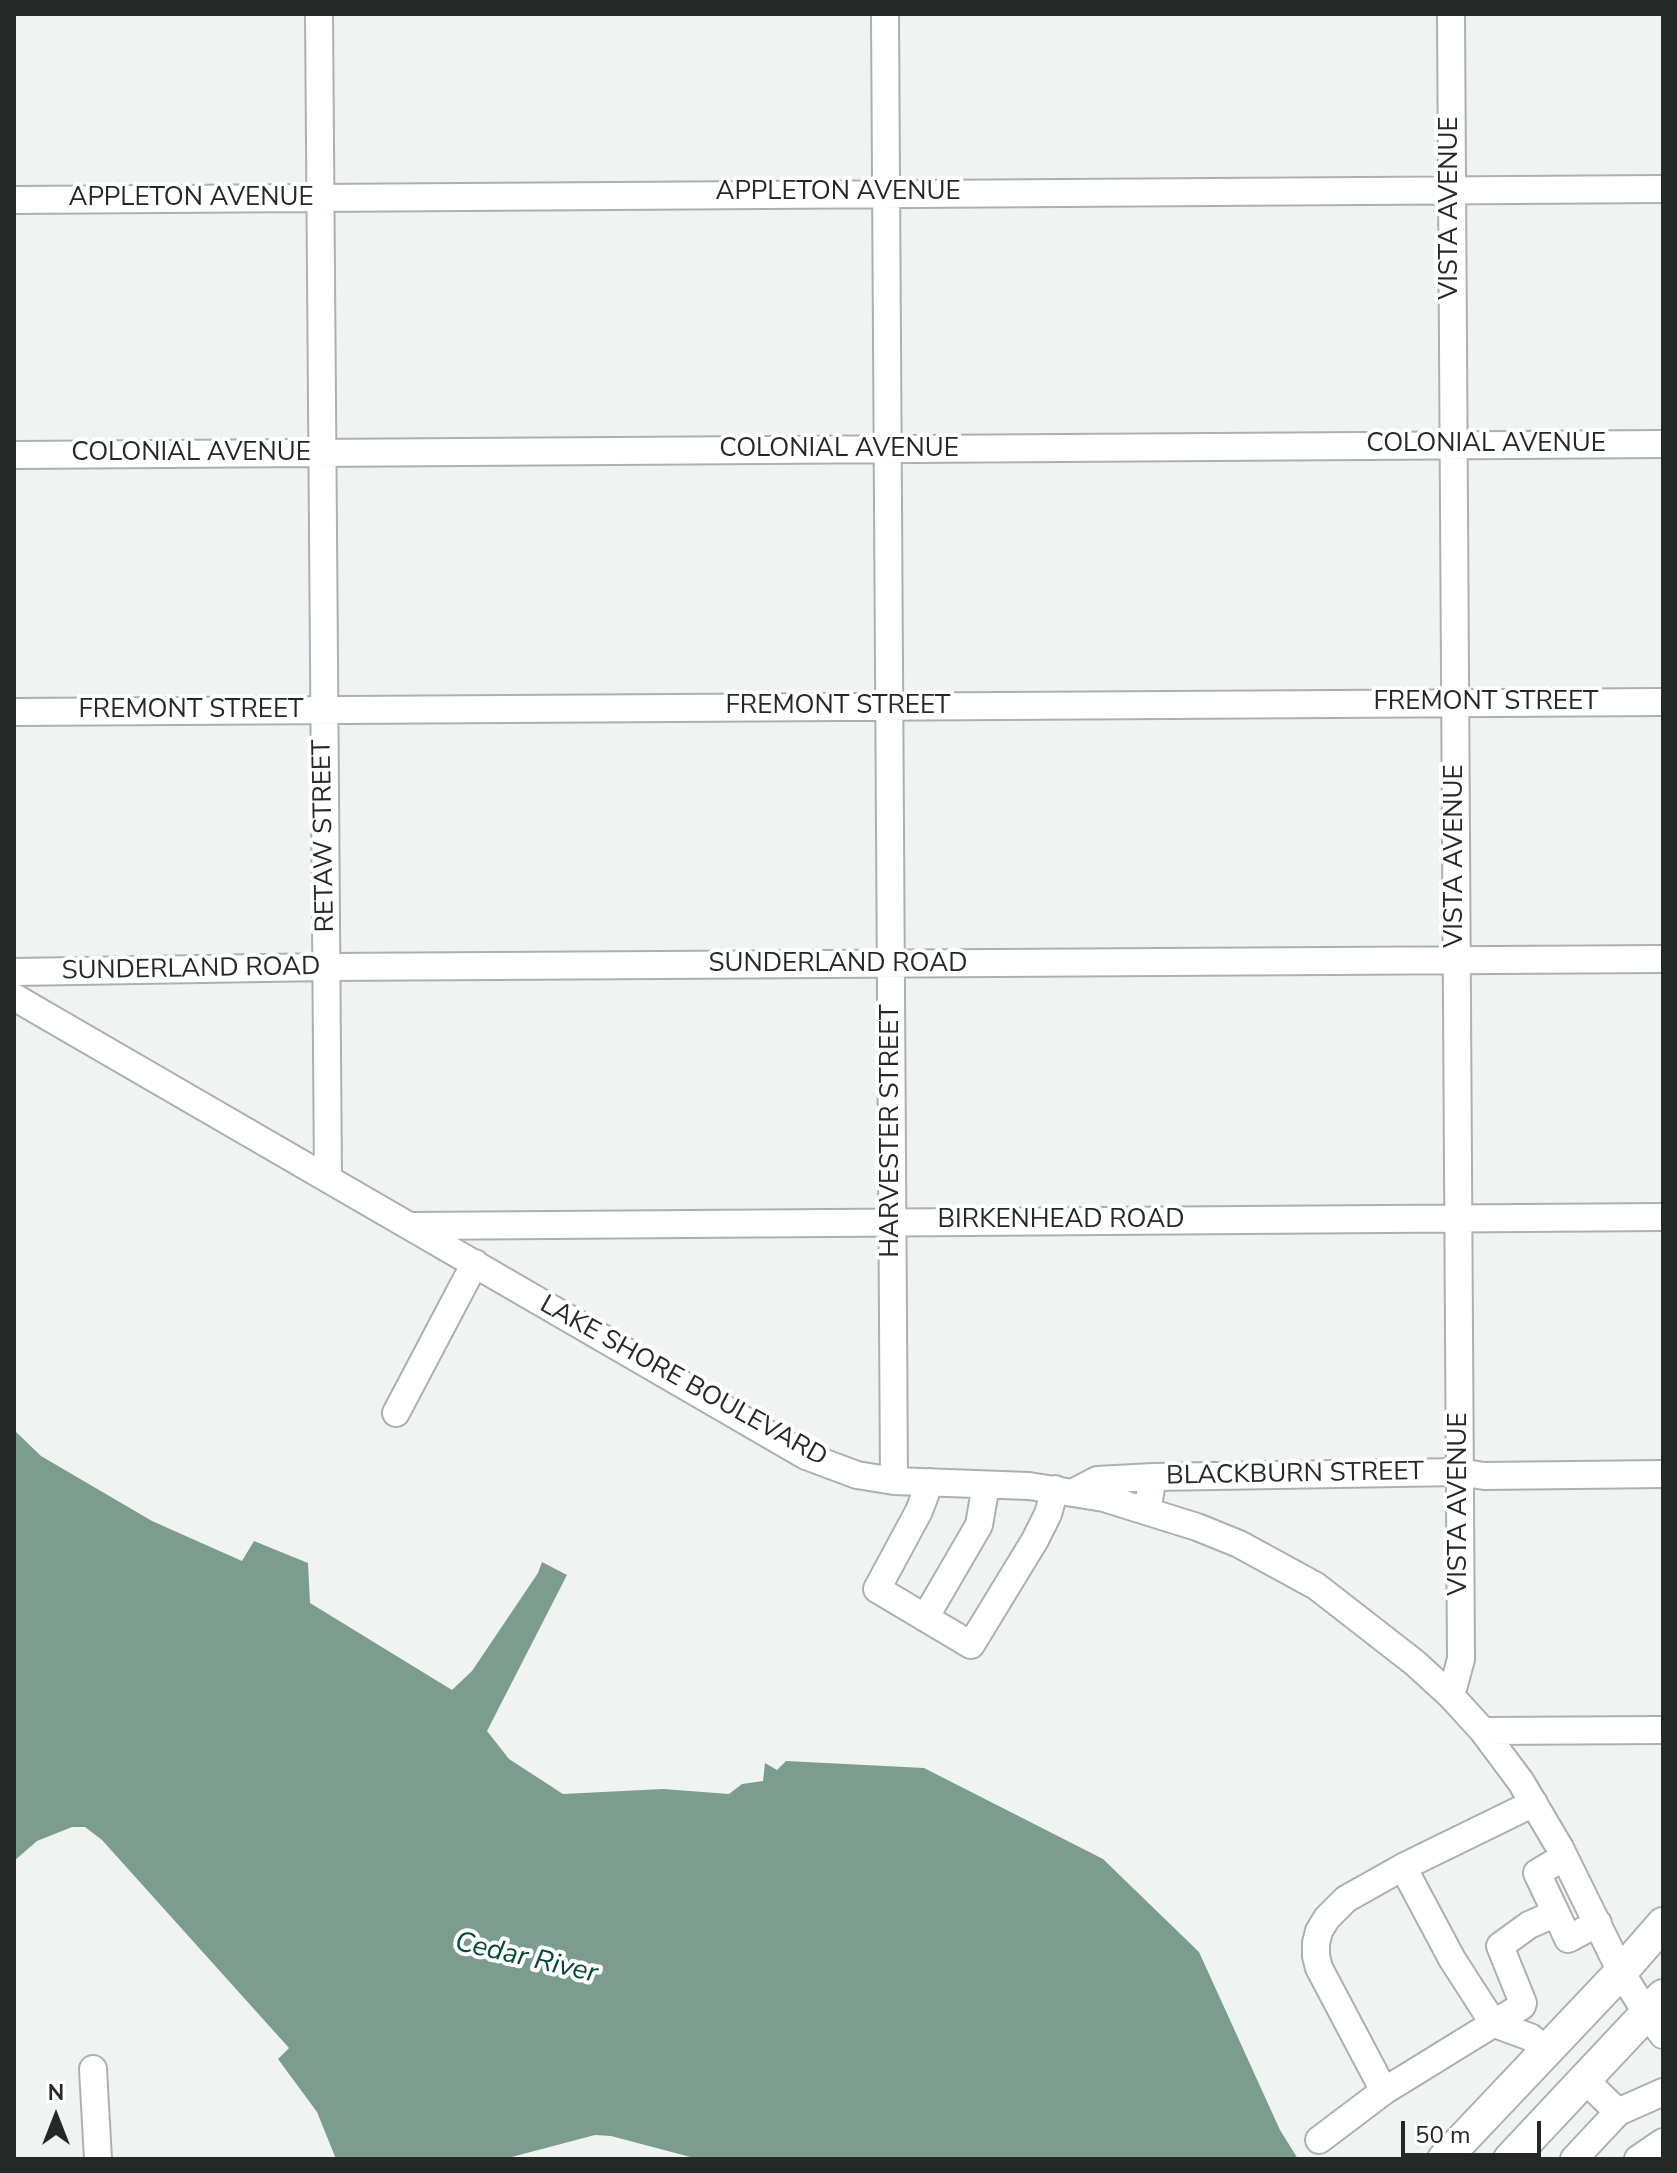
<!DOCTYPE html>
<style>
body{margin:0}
#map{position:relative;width:1677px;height:2173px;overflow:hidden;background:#eff4f2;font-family:"Nunito Sans",sans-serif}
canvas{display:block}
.frame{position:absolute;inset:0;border:16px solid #262827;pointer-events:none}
.north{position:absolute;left:16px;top:2077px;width:80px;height:80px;-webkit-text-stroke:6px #fff;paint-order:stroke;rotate:0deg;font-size:22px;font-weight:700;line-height:32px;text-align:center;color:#262827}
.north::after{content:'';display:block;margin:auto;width:28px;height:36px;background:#262827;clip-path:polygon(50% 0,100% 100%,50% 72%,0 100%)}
.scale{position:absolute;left:1401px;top:2121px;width:140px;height:36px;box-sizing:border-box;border:4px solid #262827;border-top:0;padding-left:10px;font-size:24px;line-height:28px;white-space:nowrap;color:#262827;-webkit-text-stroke:6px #fff;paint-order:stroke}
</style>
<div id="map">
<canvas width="1677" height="2173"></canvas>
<div class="frame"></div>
<div class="north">N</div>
<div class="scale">50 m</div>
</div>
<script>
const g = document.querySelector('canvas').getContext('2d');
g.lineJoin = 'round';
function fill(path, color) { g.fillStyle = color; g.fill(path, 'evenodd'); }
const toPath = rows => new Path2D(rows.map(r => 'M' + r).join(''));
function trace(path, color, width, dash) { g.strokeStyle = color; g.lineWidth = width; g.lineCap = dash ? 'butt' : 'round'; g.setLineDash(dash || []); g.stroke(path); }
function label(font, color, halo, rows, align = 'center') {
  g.font = font + ' "Nunito Sans",sans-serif'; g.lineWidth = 8; g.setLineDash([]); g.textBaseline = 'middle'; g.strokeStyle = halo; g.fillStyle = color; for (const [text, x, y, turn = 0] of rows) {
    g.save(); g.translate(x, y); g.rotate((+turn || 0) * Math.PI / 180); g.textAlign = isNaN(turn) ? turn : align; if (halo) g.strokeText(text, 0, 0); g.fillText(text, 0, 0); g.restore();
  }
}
fill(toPath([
 [14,1430,41,1456,152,1521,242,1561,254,1541,308,1563,310,1603,452,1690,472,1671,538,1573,542,1562,567,1575,487,1731,509,1759,563,1794,663,1789,729,1794,742,1784,763,1781,765,1763,777,1770,786,1761,924,1768,1103,1859,1199,1952,1280,2130,1298,2159,698,2159,611,2136,595,2135,504,2159,336,2159,317,2112,278,2059,289,2048,102,1840,85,1827,72,1827,37,1841,14,1861]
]), '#7c9c8e');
const minor = toPath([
 [319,14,328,1179],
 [885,14,894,1481],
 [1451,14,1461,1659,1451,1696],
 [14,200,1663,189],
 [14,455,1663,444],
 [14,712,1663,702],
 [14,972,327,967,1663,959],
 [14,997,806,1456,857,1475,894,1481,1029,1486,1104,1498,1197,1527,1239,1544,1316,1586,1415,1663,1451,1696,1483,1731,1521,1782,1560,1848,1621,1972,1647,2014,1663,2035],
 [411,1226,1663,1217],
 [396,1413,475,1263],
 [930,1482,919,1511,877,1589,971,1645,1035,1540,1048,1514,1055,1489],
 [1074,1492,1097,1480,1153,1477],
 [1147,1511,1153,1477,1459,1472,1484,1476,1663,1474],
 [925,1618,979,1525,986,1485],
 [1483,1731,1663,1730],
 [1534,1803,1403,1867,1452,1959,1490,2018,1500,2026,1530,2037,1547,2050],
 [1403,1867,1346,1899,1327,1918,1319,1931,1316,1943,1316,1956,1319,1968,1384,2091,1522,2006,1523,2003,1500,1946,1529,1925,1556,1913,1537,1873,1564,1857],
 [1556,1913,1568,1939,1598,1923],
 [93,2069,98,2159],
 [1585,2080,1618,2112],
 [1319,2140,1384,2091],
 [1574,2159,1618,2112,1663,2092],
 [1638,2159,1663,2142]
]);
const major = toPath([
 [1444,2159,1621,1972,1663,1924],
 [1510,2159,1663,1996]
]);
trace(minor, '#acb1af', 30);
trace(major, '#acb1af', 36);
trace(minor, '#fff', 26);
trace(major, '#fff', 32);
label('26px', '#262827', '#fff', [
 ["APPLETON AVENUE",838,193],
 ["APPLETON AVENUE",191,199],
 ["VISTA AVENUE",1451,208,-90],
 ["COLONIAL AVENUE",1486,445],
 ["COLONIAL AVENUE",839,450],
 ["COLONIAL AVENUE",191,454],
 ["FREMONT STREET",1486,703],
 ["FREMONT STREET",838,707],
 ["FREMONT STREET",191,711],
 ["RETAW STREET",325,836,-91],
 ["VISTA AVENUE",1456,856,-90],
 ["SUNDERLAND ROAD",838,965],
 ["SUNDERLAND ROAD",191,970,-1],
 ["HARVESTER STREET",892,1131,-90],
 ["BIRKENHEAD ROAD",1061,1221],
 ["LAKE SHORE BOULEVARD",683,1382,29],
 ["BLACKBURN STREET",1295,1475,-1],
 ["VISTA AVENUE",1460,1504,-90]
]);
label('italic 28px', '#044935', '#fff', [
 ["Cedar River",526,1959,13]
]);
</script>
